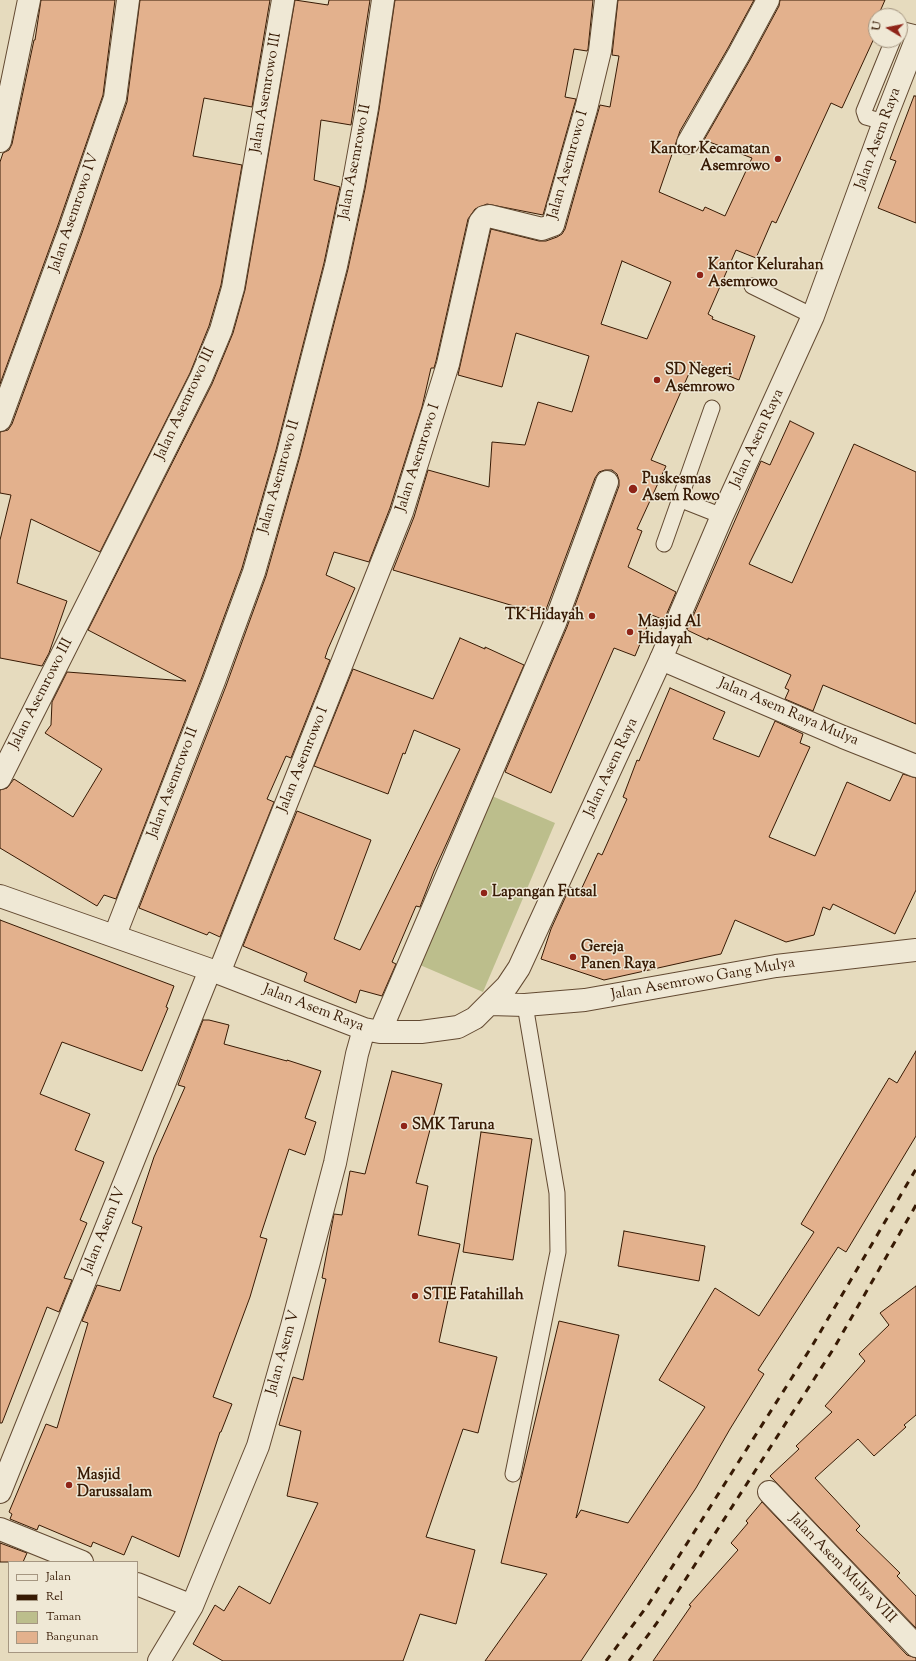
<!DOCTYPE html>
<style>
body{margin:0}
#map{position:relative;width:916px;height:1661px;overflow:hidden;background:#e6dbbe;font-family:"Sorts Mill Goudy",serif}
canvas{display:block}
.legend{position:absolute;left:8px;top:1561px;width:130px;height:92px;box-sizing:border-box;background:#efe8d5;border:1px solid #a59681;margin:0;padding:5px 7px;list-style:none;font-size:12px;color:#371a04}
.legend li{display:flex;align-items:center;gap:8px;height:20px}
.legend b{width:20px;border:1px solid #a59681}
.north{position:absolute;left:868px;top:8px;width:40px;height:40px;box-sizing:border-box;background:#efe8d5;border:1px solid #a59681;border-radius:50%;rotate:280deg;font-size:11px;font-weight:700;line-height:16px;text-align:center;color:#371a04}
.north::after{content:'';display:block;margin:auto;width:14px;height:18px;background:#8f2418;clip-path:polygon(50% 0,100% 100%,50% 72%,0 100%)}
</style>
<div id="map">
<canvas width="916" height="1661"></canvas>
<ul class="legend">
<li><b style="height:5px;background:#efe8d5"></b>Jalan</li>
<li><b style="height:5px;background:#371a04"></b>Rel</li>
<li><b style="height:11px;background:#bcbe8c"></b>Taman</li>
<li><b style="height:11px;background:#e3b18d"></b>Bangunan</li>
</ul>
<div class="north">U</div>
</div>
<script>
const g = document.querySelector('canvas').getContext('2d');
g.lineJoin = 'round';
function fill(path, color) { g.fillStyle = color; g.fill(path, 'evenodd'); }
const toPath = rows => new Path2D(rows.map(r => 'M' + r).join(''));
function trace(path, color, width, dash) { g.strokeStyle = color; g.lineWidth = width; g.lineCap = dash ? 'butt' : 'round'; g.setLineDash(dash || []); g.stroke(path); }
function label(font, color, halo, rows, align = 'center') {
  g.font = font + ' "Sorts Mill Goudy",serif'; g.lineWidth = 3; g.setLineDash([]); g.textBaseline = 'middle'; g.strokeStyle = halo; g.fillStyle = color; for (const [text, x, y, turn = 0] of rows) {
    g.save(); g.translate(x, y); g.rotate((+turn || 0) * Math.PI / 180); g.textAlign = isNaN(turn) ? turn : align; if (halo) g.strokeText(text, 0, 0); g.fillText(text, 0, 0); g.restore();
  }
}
fill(toPath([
 [485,793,555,823,483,992,413,962]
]), '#bcbe8c');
const building = toPath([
 [41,0,115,0,103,95,58,225,0,384,0,162,3,153,9,150,12,144,34,40,35,40,41,0],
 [140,0,270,0,252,107,204,98,193,156,242,165,221,285,209,326,190,373,100,552,31,519,17,583,67,601,49,653,42,666,0,658,0,540,11,495,0,493,0,432,8,430,12,424,82,233,127,102,140,0],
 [295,0,328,5,329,0,370,0,351,125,321,120,314,180,340,187,324,263,276,450,242,568,202,677,116,899,104,895,97,906,0,848,0,790,7,788,14,779,73,817,102,769,45,733,51,725,52,702,67,672,186,681,88,630,212,384,233,333,245,290,295,0],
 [395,0,593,0,588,49,587,51,574,49,565,97,576,99,543,215,487,204,475,209,468,219,436,361,434,368,431,368,422,407,390,508,369,562,334,552,326,575,355,588,328,649,325,658,330,660,291,758,286,756,267,799,274,802,220,937,209,932,207,935,139,908,226,686,266,576,300,456,348,269,365,189,379,110,395,0],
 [618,0,754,0,728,48,680,131,659,192,703,211,705,207,725,216,752,158,704,140,750,60,779,6,780,0,885,0,878,16,876,16,876,34,842,108,831,103,776,223,772,221,756,258,736,250,708,314,713,317,712,319,755,336,739,380,694,362,651,460,666,466,637,529,642,531,628,567,676,592,664,620,652,615,635,656,614,648,551,793,505,772,567,627,619,486,619,480,617,474,612,470,605,470,599,472,595,478,544,615,393,570,414,517,428,470,489,487,492,442,525,445,538,402,572,412,589,356,516,333,502,387,458,375,491,229,539,241,546,241,557,237,562,234,565,229,600,105,610,107,619,56,612,55,618,0],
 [622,261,671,282,647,339,601,324,622,261],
 [914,96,916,96,916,223,878,208,896,161,890,159,914,96],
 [790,421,814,433,749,564,792,583,854,444,916,472,916,724,823,685,813,711,785,699,789,690,785,688,791,675,708,638,708,640,687,630,761,461,770,465,790,421],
 [460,638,485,649,485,647,524,665,449,838,434,871,420,907,416,906,392,962,396,964,382,996,360,990,356,1003,304,981,307,973,243,946,297,811,371,840,334,939,360,950,460,749,414,730,405,754,403,753,388,794,314,766,353,669,433,699,460,638],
 [670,688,725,712,713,739,759,757,775,721,803,734,800,743,810,747,769,837,815,856,847,782,890,801,903,774,916,778,916,890,895,934,833,904,830,910,823,907,814,935,786,942,735,920,721,954,604,980,541,959,551,929,570,887,580,892,598,853,602,855,627,799,623,797,637,760,639,761,670,688],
 [0,920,174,986,166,1007,168,1008,142,1071,62,1042,40,1094,90,1114,75,1150,104,1162,80,1220,87,1223,64,1278,72,1280,59,1312,47,1307,2,1423,0,1423,0,920],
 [203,1020,209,1020,229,1025,224,1044,287,1061,287,1060,321,1071,305,1118,316,1122,305,1155,289,1149,260,1237,267,1239,250,1297,213,1397,232,1404,221,1432,220,1432,179,1557,132,1536,124,1555,93,1542,91,1547,39,1525,37,1530,10,1519,12,1514,9,1512,46,1424,57,1428,88,1323,82,1321,97,1285,120,1291,142,1227,132,1223,154,1157,185,1087,178,1085,203,1020],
 [916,1051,916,1136,846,1252,838,1247,758,1370,764,1374,730,1429,696,1488,581,1661,485,1661,547,1574,501,1563,559,1321,619,1335,576,1518,581,1510,628,1523,705,1407,659,1380,715,1288,759,1316,814,1232,801,1224,889,1078,897,1083,916,1051],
 [392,1071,442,1084,416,1183,428,1186,418,1235,460,1244,439,1342,497,1357,478,1433,463,1429,426,1537,475,1550,456,1624,420,1614,403,1661,223,1661,193,1644,215,1605,224,1611,239,1586,270,1604,318,1503,287,1496,301,1431,279,1425,293,1377,303,1380,326,1279,322,1278,334,1214,342,1215,350,1171,365,1174,392,1071],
 [481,1132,532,1139,513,1260,463,1252,481,1132],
 [624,1231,705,1246,699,1281,618,1266,624,1231],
 [916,1286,916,1415,904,1425,906,1427,874,1456,858,1439,815,1478,860,1526,856,1530,900,1573,897,1576,916,1596,916,1628,770,1476,799,1449,796,1446,832,1412,825,1406,865,1361,859,1354,889,1325,880,1313,916,1286],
 [762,1502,907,1655,916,1658,916,1661,653,1661,691,1606,689,1605,738,1550,731,1543,748,1523,746,1521,762,1502],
 [0,1543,27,1553,23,1562,0,1562,0,1543]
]);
fill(building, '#e3b18d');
trace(building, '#371a04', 1);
const service = toPath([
 [900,29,916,33],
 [884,122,866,117,864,111,893,40],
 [752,286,813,316],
 [679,499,722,516],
 [664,544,712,408],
 [513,1474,558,1252,557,1193,525,1005]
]);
const minor = toPath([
 [0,141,29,0],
 [688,143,739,54,768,0],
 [0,420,70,229,115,98,128,0],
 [0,778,201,378,221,330,233,288,283,0],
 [0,896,219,973,364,1029,380,1032,421,1032,458,1027,475,1018,507,986,519,968,661,659],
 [115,935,214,681,254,572,288,453,336,266,353,186,367,108,383,0],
 [219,973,402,512,448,364,480,222,484,217,489,216,542,229,553,225,586,109,600,51,606,0],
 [490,1004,525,1005,585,1000,776,966,916,950],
 [380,1032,555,623,607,482],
 [0,1492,210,970],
 [769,1492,916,1646],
 [0,1529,82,1562],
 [137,1584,192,1606],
 [159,1661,192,1606,258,1446,292,1326,335,1163,357,1054,364,1029]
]);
const tertiary = toPath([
 [916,40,884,122,813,316,722,516,661,659,843,737,916,766]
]);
trace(service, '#634a32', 17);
trace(minor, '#634a32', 24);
trace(tertiary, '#634a32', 24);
trace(service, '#efe8d5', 15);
trace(minor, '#efe8d5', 22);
trace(tertiary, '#efe8d5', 22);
trace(toPath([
 [606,1661,648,1605,812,1346,916,1169],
 [629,1661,662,1616,834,1348,916,1205]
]), '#371a04', 3, [7, 7]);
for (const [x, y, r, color] of [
 [778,159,4,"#8f2418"],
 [700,275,4,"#8f2418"],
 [657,380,4,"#8f2418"],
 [633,489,5,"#8f2418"],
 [592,616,4,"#8f2418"],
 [630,632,4,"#8f2418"],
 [484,893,4,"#8f2418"],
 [573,957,4,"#8f2418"],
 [404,1126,4,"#8f2418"],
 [415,1296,4,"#8f2418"],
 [69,1485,4,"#8f2418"]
]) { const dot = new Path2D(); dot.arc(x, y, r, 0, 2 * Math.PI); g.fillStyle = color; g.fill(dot); trace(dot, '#efe8d5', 1.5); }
label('15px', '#371a04', '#efe8d5', [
 ["Jalan Asemrowo III",267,93,-80],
 ["Jalan Asem Raya",879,139,-70],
 ["Jalan Asemrowo II",356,162,-79],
 ["Jalan Asemrowo I",569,165,-74],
 ["Jalan Asemrowo IV",75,213,-71],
 ["Jalan Asemrowo III",186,404,-65],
 ["Jalan Asem Raya",758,439,-65],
 ["Jalan Asemrowo I",419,458,-72],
 ["Jalan Asemrowo II",280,477,-74],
 ["Jalan Asemrowo III",42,694,-63],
 ["Jalan Asem Raya Mulya",788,713,23],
 ["Jalan Asemrowo I",304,760,-68],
 ["Jalan Asem Raya",612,768,-65],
 ["Jalan Asemrowo II",174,783,-69],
 ["Jalan Asemrowo Gang Mulya",703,980,-10],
 ["Jalan Asem Raya",313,1009,21],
 ["Jalan Asem IV",105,1231,-68],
 ["Jalan Asem V",284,1353,-74],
 ["Jalan Asem Mulya VIII",842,1569,46]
]);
label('bold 15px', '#371a04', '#efe8d5', [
 ["Kantor Kecamatan",770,150,"right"],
 ["Asemrowo",770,167,"right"],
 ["Kantor Kelurahan",708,266],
 ["Asemrowo",708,283],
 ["SD Negeri",665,371],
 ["Asemrowo",665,388],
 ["Puskesmas",642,480],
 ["Asem Rowo",642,497],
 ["TK Hidayah",584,616,"right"],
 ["Masjid Al",638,623],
 ["Hidayah",638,640],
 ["Lapangan Futsal",492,893],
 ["Gereja",581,948],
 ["Panen Raya",581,965],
 ["SMK Taruna",412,1126],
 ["STIE Fatahillah",423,1296],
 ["Masjid",77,1476],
 ["Darussalam",77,1493]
], 'left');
</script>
